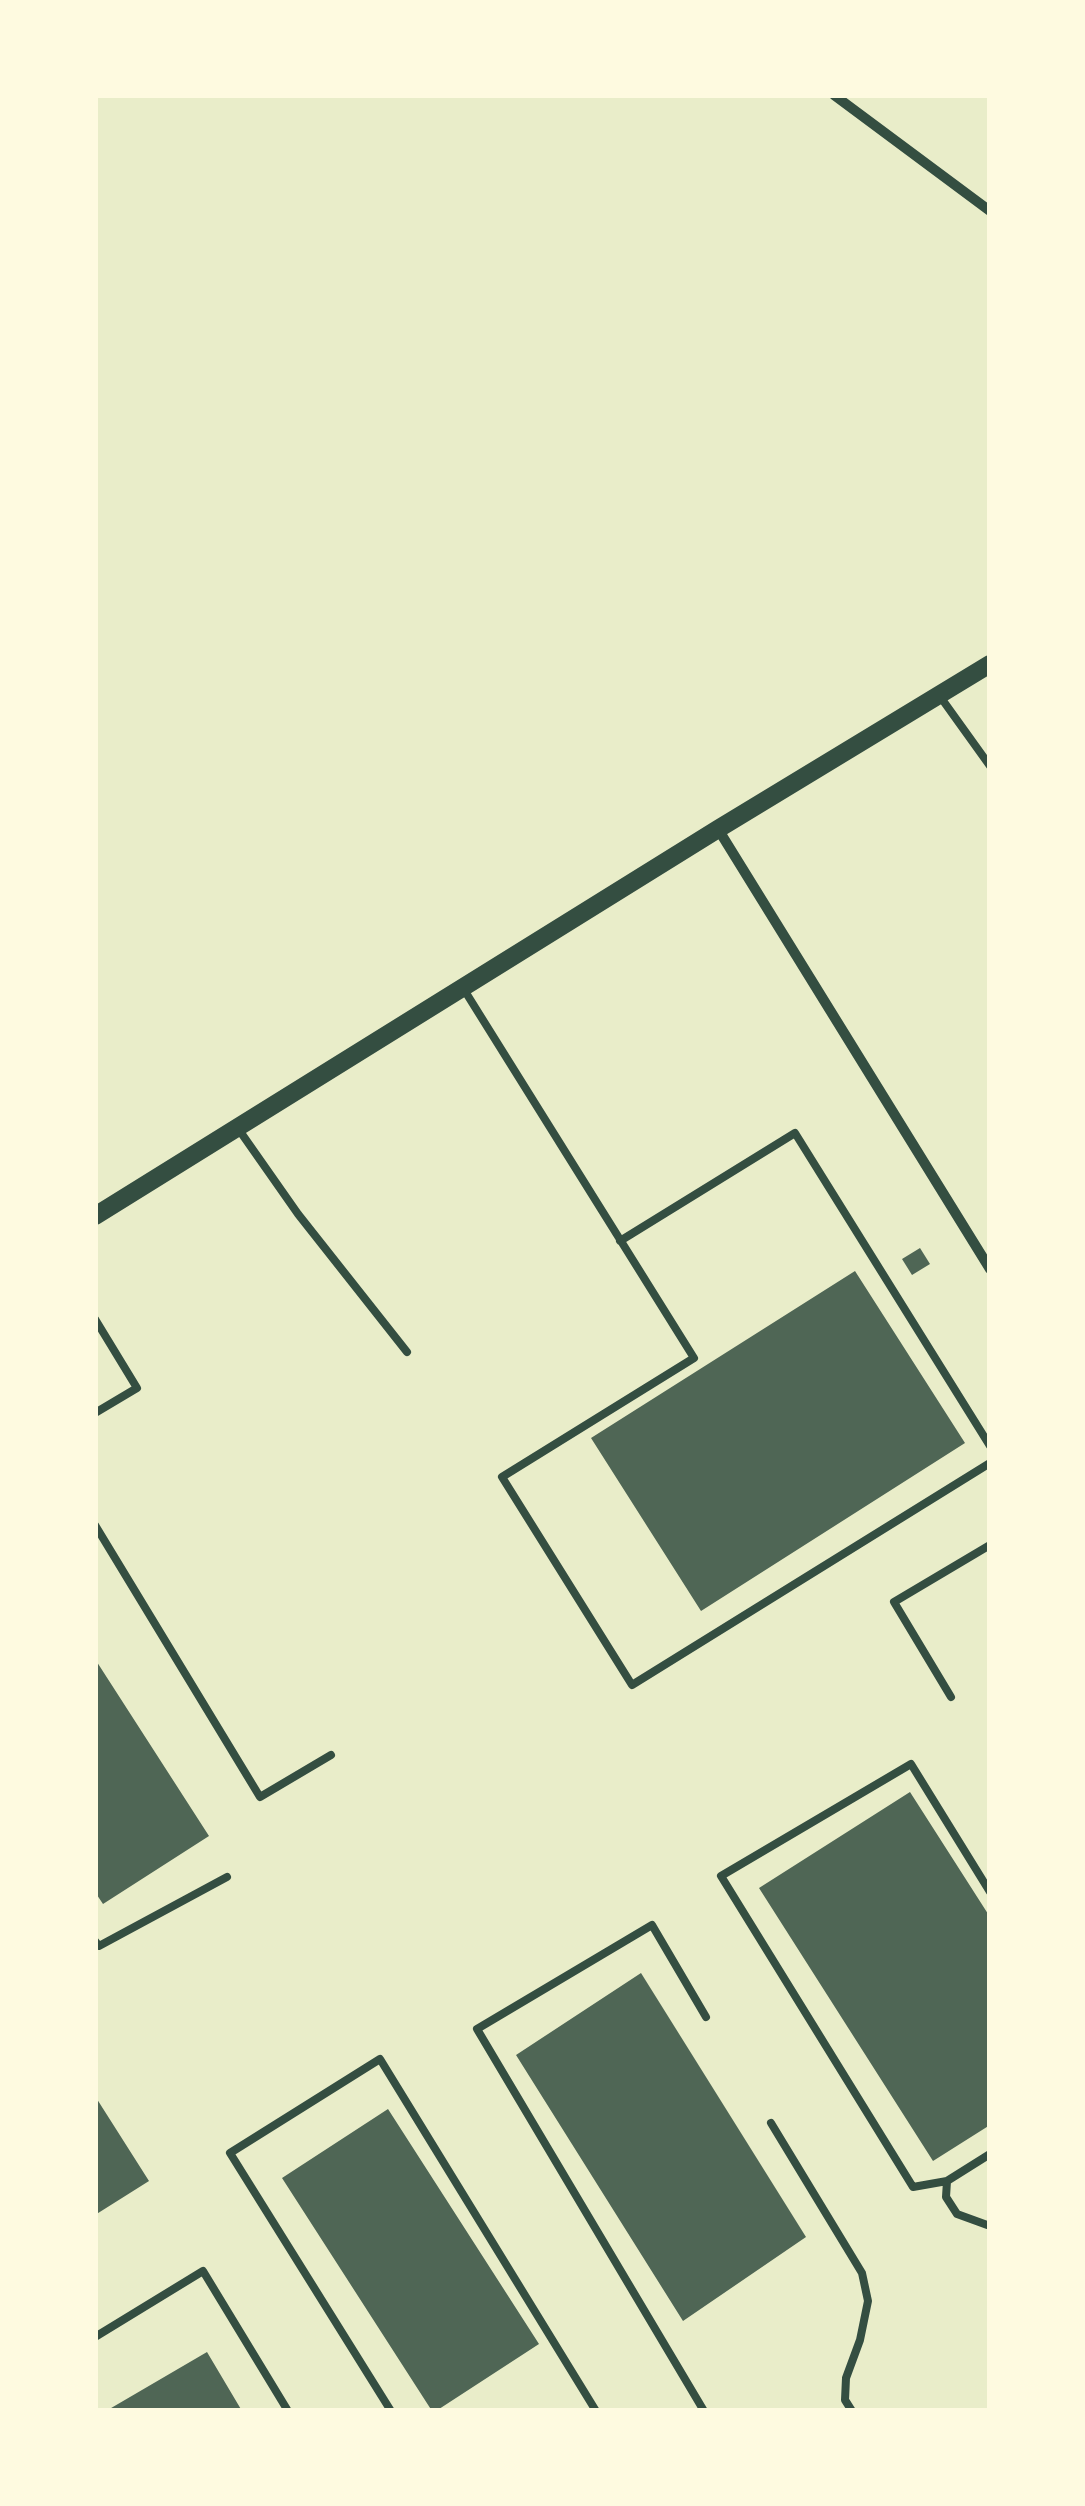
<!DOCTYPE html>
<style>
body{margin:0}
#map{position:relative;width:1085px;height:2506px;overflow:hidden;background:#e9edc9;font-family:Karla,sans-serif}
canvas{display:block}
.frame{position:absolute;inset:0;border:98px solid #fefae0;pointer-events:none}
</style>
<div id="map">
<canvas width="1085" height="2506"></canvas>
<div class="frame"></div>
</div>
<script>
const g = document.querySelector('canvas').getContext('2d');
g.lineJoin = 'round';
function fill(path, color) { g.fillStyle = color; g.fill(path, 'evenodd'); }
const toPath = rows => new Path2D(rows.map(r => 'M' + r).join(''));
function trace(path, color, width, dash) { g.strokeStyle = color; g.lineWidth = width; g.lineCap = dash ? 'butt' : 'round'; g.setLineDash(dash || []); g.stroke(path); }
fill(toPath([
 [920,1248,930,1264,912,1275,902,1259],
 [855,1271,965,1443,701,1611,591,1438],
 [95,1659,209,1836,103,1904,95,1892],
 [910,1792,990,1917,990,2125,933,2161,759,1888],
 [641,1973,806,2237,683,2321,516,2055],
 [95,2096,149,2181,95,2215],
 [388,2109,539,2344,436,2411,432,2411,282,2178],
 [207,2352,242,2411,106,2411]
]), '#4f6655');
trace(toPath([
 [939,695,990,766],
 [463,988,694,1358,502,1477,632,1685,990,1463],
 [237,1127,298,1214,407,1352],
 [620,1241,795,1133,990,1446],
 [95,1319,137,1388,95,1413],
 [95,1525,260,1797,331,1755],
 [951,1697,894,1602,990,1545],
 [95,1941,99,1946,227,1877],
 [771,2123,862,2273,868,2301,860,2340,846,2378,845,2400,852,2411],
 [990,2154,947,2181,946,2197,957,2214,990,2226],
 [947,2181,913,2187,721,1876,911,1764,990,1892],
 [95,2337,203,2271,288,2411],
 [391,2411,230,2153,380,2059,596,2411],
 [704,2411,477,2029,652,1925,706,2017]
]), '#344e41', 8);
trace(toPath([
 [834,95,990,211],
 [718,829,990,1269]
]), '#344e41', 10);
trace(toPath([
 [95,1216,718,829,990,664]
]), '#344e41', 18);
</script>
